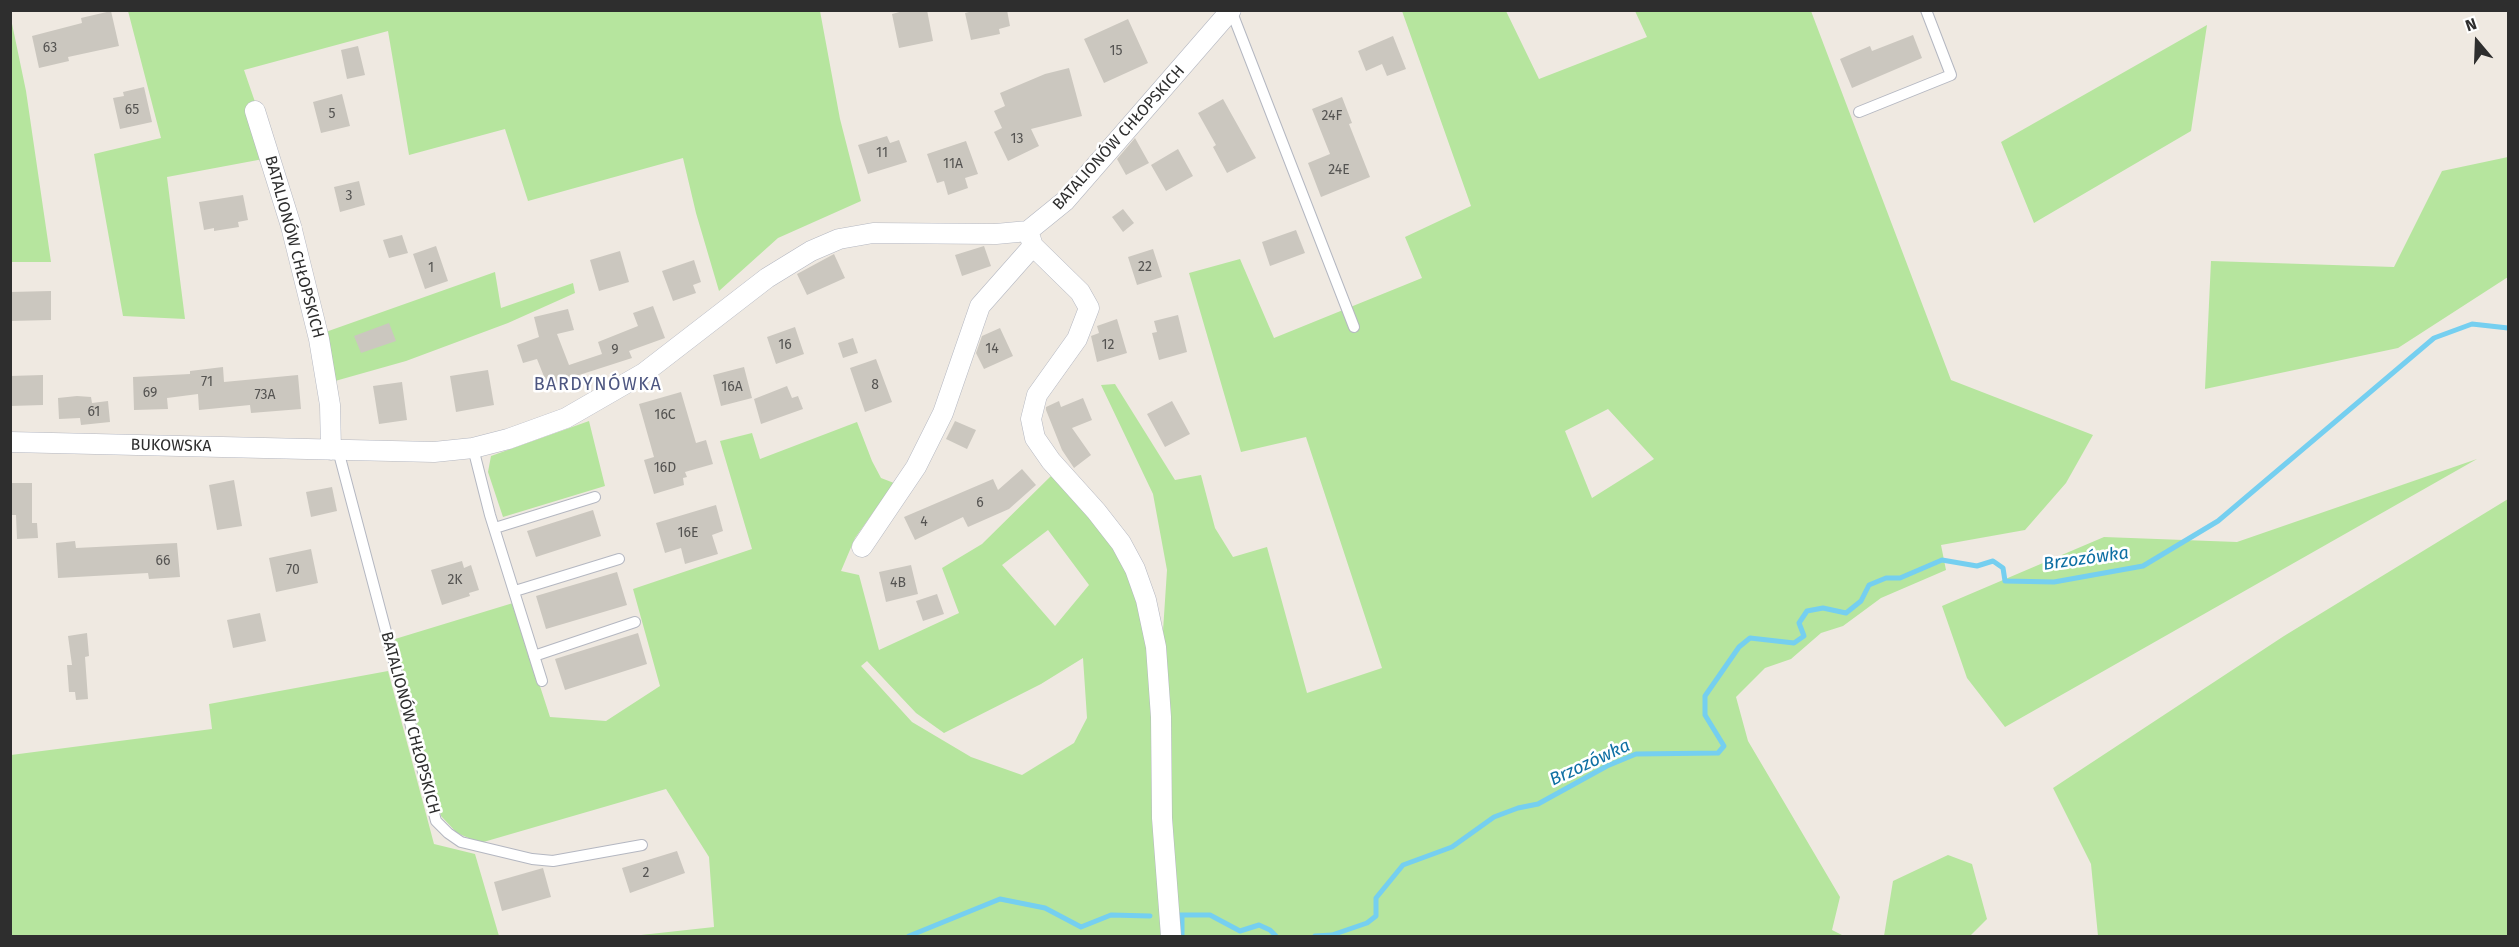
<!DOCTYPE html>
<meta charset="utf-8">
<style>
body{margin:0}
#map{position:relative;width:2519px;height:947px;overflow:hidden;background:#efe9e1;font-family:"Fira Sans",sans-serif}
canvas{display:block}
.frame{position:absolute;inset:0;border:12px solid #2e2e2e;pointer-events:none}
.north{position:absolute;left:2447px;top:12px;width:60px;height:60px;-webkit-text-stroke:4px #fff;paint-order:stroke;rotate:341deg;font-size:16px;font-weight:700;line-height:24px;text-align:center;color:#2e2e2e}
.north::after{content:'';display:block;margin:auto;width:21px;height:27px;background:#2e2e2e;clip-path:polygon(50% 0,100% 100%,50% 72%,0 100%)}
</style>
<div id="map">
<canvas width="2519" height="947"></canvas>
<div class="frame"></div>
<div class="north">N</div>
</div>
<script>
const g = document.querySelector('canvas').getContext('2d');
g.lineJoin = 'round';
function fill(path, color) { g.fillStyle = color; g.fill(path, 'evenodd'); }
const toPath = rows => new Path2D(rows.map(r => 'M' + r).join(''));
function trace(path, color, width, dash) { g.strokeStyle = color; g.lineWidth = width; g.lineCap = dash ? 'butt' : 'round'; g.setLineDash(dash || []); g.stroke(path); }
function label(font, color, halo, rows, align = 'center') {
  g.font = font + ' "Fira Sans",sans-serif'; g.lineWidth = 5; g.setLineDash([]); g.textBaseline = 'middle'; g.strokeStyle = halo; g.fillStyle = color; for (const [text, x, y, turn = 0] of rows) {
    g.save(); g.translate(x, y); g.rotate((+turn || 0) * Math.PI / 180); g.textAlign = isNaN(turn) ? turn : align; if (halo) g.strokeText(text, 0, 0); g.fillText(text, 0, 0); g.restore();
  }
}
fill(toPath([
 [128,11,820,11,840,119,861,201,778,238,719,291,696,213,683,158,528,201,505,129,409,155,388,31,244,70,274,157,167,177,185,319,123,316,94,154,161,138],
 [1402,11,1506,11,1539,79,1647,37,1635,11,1811,11,1951,380,2093,435,2066,483,2025,530,1941,545,1946,570,1881,598,1843,626,1821,633,1791,659,1765,668,1736,697,1748,741,1840,897,1832,930,1844,936,632,936,714,927,709,857,666,789,480,843,457,833,441,816,395,639,513,603,550,717,606,721,660,686,633,589,752,549,720,441,752,433,760,459,857,422,872,461,881,478,894,483,855,538,841,571,859,575,879,650,959,613,942,568,982,544,1053,474,1092,516,1130,571,1165,696,1163,631,1167,570,1153,494,1101,385,1115,384,1175,480,1201,475,1215,528,1233,557,1267,547,1307,693,1382,668,1306,437,1241,452,1189,273,1240,259,1274,338,1422,278,1405,237,1471,206],
 [1608,409,1654,459,1592,498,1565,431],
 [1048,530,1089,585,1055,626,1002,565],
 [1083,658,1087,718,1074,743,1022,775,971,757,912,722,861,666,867,661,916,713,944,733,1041,684],
 [10,14,26,91,51,262,11,262],
 [2207,25,2191,131,2034,223,2001,142],
 [2508,157,2508,277,2398,348,2205,389,2211,261,2394,267,2442,171],
 [495,272,501,308,573,283,575,293,508,323,406,361,328,383,320,334],
 [589,421,605,486,503,517,488,472,491,456],
 [2477,459,2005,727,1967,678,1942,606,2104,537,2237,542],
 [2508,499,2508,936,2098,936,2091,864,2053,788,2284,636],
 [388,671,434,844,475,854,499,936,11,936,11,755,212,729,209,704],
 [1948,855,1972,864,1987,919,1970,936,1884,936,1893,881]
]), '#b6e59e');
trace(toPath([
 [1177,915,1210,915,1240,931,1259,925,1270,930,1276,936],
 [1182,916,1182,936],
 [909,936,1000,899,1045,908,1081,927,1111,915,1150,916],
 [1315,936,1332,935,1367,923,1376,916,1376,898,1403,865,1452,847,1494,817,1518,808,1538,804,1607,766,1636,754,1718,753,1724,746,1705,715,1705,696,1739,647,1750,638,1794,643,1804,636,1799,623,1807,611,1823,608,1846,613,1861,601,1869,585,1886,578,1900,578,1942,560,1977,566,1993,561,2003,568,2005,581,2054,582,2143,566,2218,521,2434,338,2472,324,2508,328]
]), '#75cff0', 5);
fill(toPath([
 [907,10,927,10,933,41,899,48,892,14],
 [977,10,1007,10,1010,26,999,29,1000,34,971,40,965,13],
 [111,11,119,46,68,57,69,61,39,68,32,36,82,23,81,18],
 [1128,19,1148,63,1104,83,1084,39],
 [1913,35,1922,58,1852,88,1840,59,1870,46,1872,51],
 [1393,36,1406,69,1387,76,1382,64,1366,71,1358,51],
 [358,46,365,75,347,79,341,50],
 [1069,68,1082,116,1031,129,1039,146,1008,161,994,132,1002,128,994,111,1005,106,1000,93,1045,74],
 [144,87,152,122,120,129,113,98,124,96,123,92],
 [342,94,350,126,321,133,313,102],
 [1342,97,1352,123,1349,124,1370,177,1321,197,1308,163,1330,154,1312,109],
 [1223,99,1256,158,1227,173,1213,147,1216,145,1198,113],
 [887,136,890,143,899,140,907,162,868,174,858,145],
 [1135,138,1149,163,1126,175,1117,159],
 [966,141,978,174,965,178,968,188,948,195,944,181,937,183,927,154],
 [1178,149,1193,176,1166,191,1151,165],
 [359,181,365,205,340,212,334,187],
 [243,195,248,220,238,222,239,227,214,231,214,228,204,230,199,202],
 [1123,209,1134,223,1123,232,1112,217],
 [1296,230,1305,253,1270,266,1262,242],
 [402,235,408,253,389,258,383,240],
 [436,246,448,281,425,289,413,254],
 [984,246,991,266,962,276,955,255],
 [1153,249,1162,277,1137,285,1128,257],
 [620,251,629,282,599,291,590,260],
 [834,254,845,278,807,295,797,274],
 [694,260,701,282,693,285,696,293,673,301,662,271],
 [51,291,51,320,10,321,10,292],
 [653,306,665,338,629,351,632,358,573,377,574,379,549,389,537,359,523,363,517,345,539,337,534,317,568,309,574,330,557,334,569,365,602,354,598,342,638,326,633,313],
 [1178,315,1187,352,1159,360,1152,333,1157,332,1154,321],
 [1117,319,1127,353,1097,362,1091,336,1099,333,1097,326],
 [389,323,396,341,361,353,354,336],
 [795,327,804,354,776,364,767,337],
 [1000,328,1013,356,984,369,976,353,982,336],
 [853,338,858,353,843,358,838,343],
 [876,359,892,402,865,412,850,368],
 [223,367,224,382,298,375,301,409,251,413,250,405,199,410,198,394,167,398,168,409,134,410,133,377,190,374,190,371],
 [744,367,752,398,721,406,713,375],
 [488,370,494,405,456,412,450,376],
 [43,375,43,405,10,406,10,376],
 [402,382,407,420,379,424,373,386],
 [787,386,792,398,798,396,803,409,761,424,754,399],
 [681,392,696,443,706,440,713,464,685,472,687,477,683,478,684,485,654,494,644,460,654,457,639,404],
 [77,396,91,397,92,403,108,401,110,422,81,425,80,418,59,419,58,398],
 [1083,398,1092,420,1072,428,1091,455,1074,468,1062,450,1046,410,1046,407,1059,401,1061,407],
 [1172,401,1190,434,1165,447,1147,414],
 [955,421,976,430,967,449,946,439],
 [1022,469,1036,485,1009,509,968,527,963,517,915,540,904,517,993,479,998,490],
 [234,480,242,526,217,530,209,485],
 [10,483,32,483,32,523,37,523,38,538,17,539,16,515,10,515],
 [332,487,337,511,311,517,306,492],
 [716,505,723,531,712,535,718,554,685,564,681,548,665,553,656,523],
 [593,510,601,536,536,557,527,531],
 [75,541,76,548,177,543,180,577,149,579,148,573,58,578,56,543],
 [311,549,318,583,276,592,269,558],
 [462,561,464,568,471,565,479,590,469,593,470,596,442,605,431,570],
 [911,565,918,594,886,602,879,572],
 [617,572,627,605,546,629,536,596],
 [937,594,944,614,923,621,916,601],
 [260,613,266,641,233,648,227,620],
 [87,633,89,656,85,657,88,699,76,700,75,692,69,692,67,665,72,665,68,636],
 [638,633,647,664,565,690,555,659],
 [677,851,685,873,630,893,622,868],
 [543,868,551,897,502,911,494,882]
]), '#cbc7bf');
const service = toPath([
 [1231,10,1354,327],
 [1859,112,1951,75,1926,10],
 [473,448,490,515,542,681],
 [338,450,436,821,448,833,461,842,532,859,553,861,642,845],
 [495,528,595,497],
 [515,591,619,559],
 [534,656,635,622]
]);
const minor = toPath([
 [255,111,291,226,319,339,330,405,331,450],
 [1028,231,1033,246,1080,292,1089,308,1077,339,1037,395,1031,419,1035,438,1051,461,1096,511,1121,543,1135,569,1146,600,1156,647,1161,717,1162,818,1171,936],
 [10,442,434,452,473,448,508,439,566,418,644,373,767,278,811,251,839,239,873,233,996,234,1028,231,1065,201,1231,10],
 [862,547,916,467,943,413,980,306,1033,246]
]);
trace(service, '#b4b7c1', 12);
trace(minor, '#b4b7c1', 21);
trace(service, '#fff', 10);
trace(minor, '#fff', 20);
label('14px', '#555452', null, [
 ["63",50,48],
 ["15",1116,51],
 ["65",132,110],
 ["5",332,114],
 ["24F",1332,116],
 ["13",1017,139],
 ["11",882,153],
 ["11A",953,164],
 ["24E",1339,170],
 ["3",349,196],
 ["22",1145,267],
 ["1",431,268],
 ["16",785,345],
 ["12",1108,345],
 ["14",992,349],
 ["9",615,350],
 ["71",207,382],
 ["8",875,385],
 ["16A",732,387],
 ["69",150,393],
 ["73A",265,395],
 ["61",94,412],
 ["16C",665,415],
 ["16D",665,468],
 ["6",980,503],
 ["4",924,522],
 ["16E",688,533],
 ["66",163,561],
 ["70",293,570],
 ["2K",455,580],
 ["4B",898,583],
 ["2",646,873]
]);
label('16px', '#2e2e2e', '#fff', [
 ["BATALIONÓW CHŁOPSKICH",1119,138,-48],
 ["BATALIONÓW CHŁOPSKICH",294,247,75],
 ["BUKOWSKA",171,446,1],
 ["BATALIONÓW CHŁOPSKICH",410,723,75]
]);
g.letterSpacing = '1.5px';
label('18px', '#4d5680', '#fff', [
 ["BARDYNÓWKA",598,385]
]);
g.letterSpacing = '0px';
label('italic 18px', '#0d6fa3', '#fff', [
 ["Brzozówka",2086,559,-8],
 ["Brzozówka",1590,763,-25]
]);
</script>
